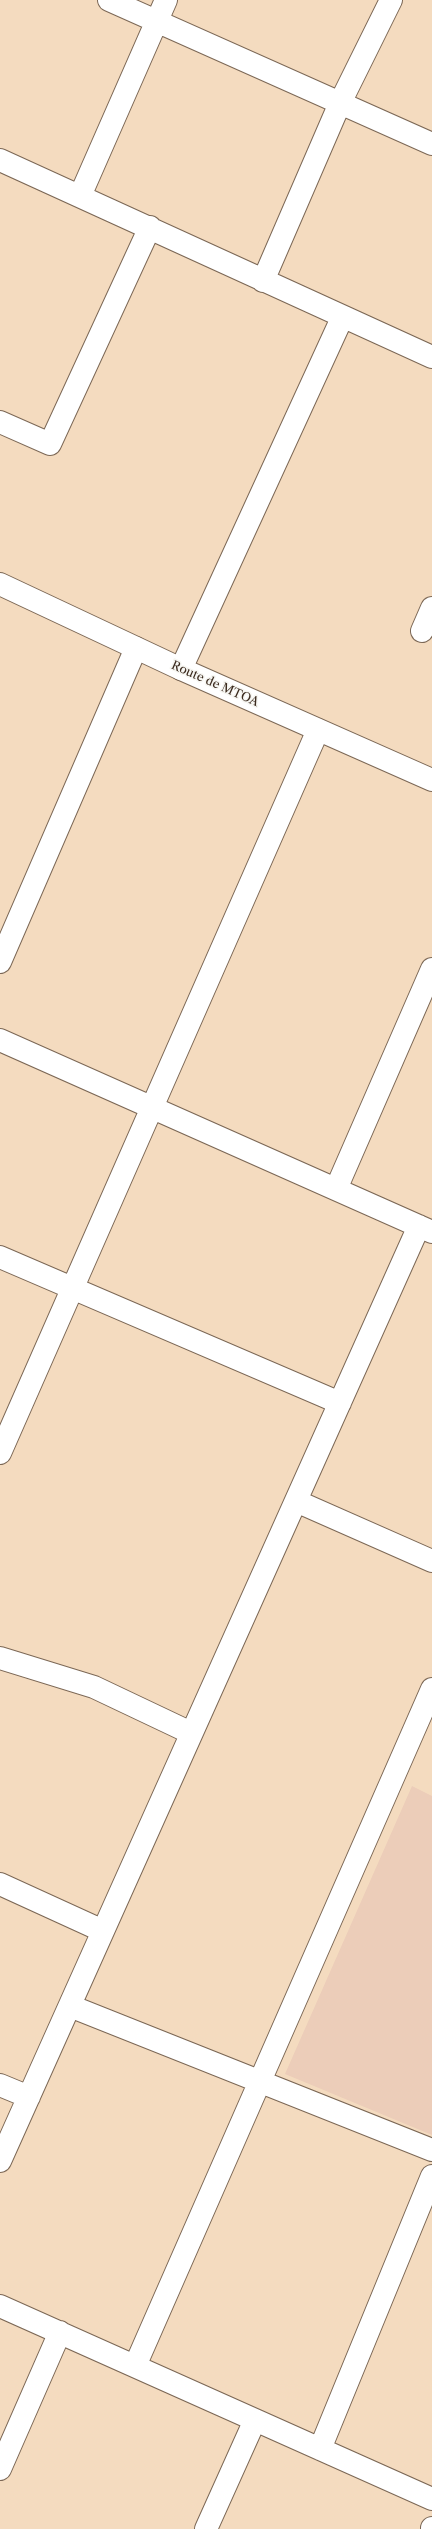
<!DOCTYPE html>
<style>
body{margin:0}
canvas{display:block;background:#f4dbbf}
</style>
<canvas width="432" height="2529"></canvas>
<script>
const g = document.querySelector('canvas').getContext('2d');
g.lineJoin = 'round';
function fill(path, color) { g.fillStyle = color; g.fill(path, 'evenodd'); }
const toPath = rows => new Path2D(rows.map(r => 'M' + r).join(''));
function trace(path, color, width, dash) { g.strokeStyle = color; g.lineWidth = width; g.lineCap = dash ? 'butt' : 'round'; g.setLineDash(dash || []); g.stroke(path); }
function label(font, color, halo, rows, align = 'center') {
  g.font = font + ' "Libre Caslon Text",serif'; g.lineWidth = 3; g.setLineDash([]); g.textBaseline = 'middle'; g.strokeStyle = halo; g.fillStyle = color; for (const [text, x, y, turn = 0] of rows) {
    g.save(); g.translate(x, y); g.rotate((+turn || 0) * Math.PI / 180); g.textAlign = isNaN(turn) ? turn : align; if (halo) g.strokeText(text, 0, 0); g.fillText(text, 0, 0); g.restore();
  }
}
fill(toPath([
 [412,1786,432,1796,432,2135,285,2074]
]), '#eccdb9');
const street = toPath([
 [109,0,432,144],
 [0,160,432,357],
 [80,196,166,0],
 [263,281,340,103,391,0],
 [0,422,50,444,150,227],
 [422,631,432,608],
 [181,669,342,318],
 [0,962,136,648],
 [0,1040,432,1232],
 [336,1189,432,969],
 [0,1257,340,1403],
 [0,1453,318,730],
 [296,1501,432,1561],
 [0,1658,94,1687,191,1733],
 [0,1884,103,1931],
 [70,2006,432,2150],
 [0,2085,29,2097],
 [0,2161,419,1226],
 [0,2306,432,2499],
 [135,2366,432,1689],
 [320,2449,432,2176],
 [0,2469,60,2332],
 [206,2529,255,2420],
 [432,2529,432,2528]
]);
const secondary = toPath([
 [0,584,181,669,432,780]
]);
trace(street, '#7c6856', 24);
trace(secondary, '#7c6856', 24);
trace(street, '#fff', 22);
trace(secondary, '#fff', 22);
label('12px', '#3b2a1e', '#f6f6f2', [
 ["Route de MTOA",215,684,24]
]);
</script>
